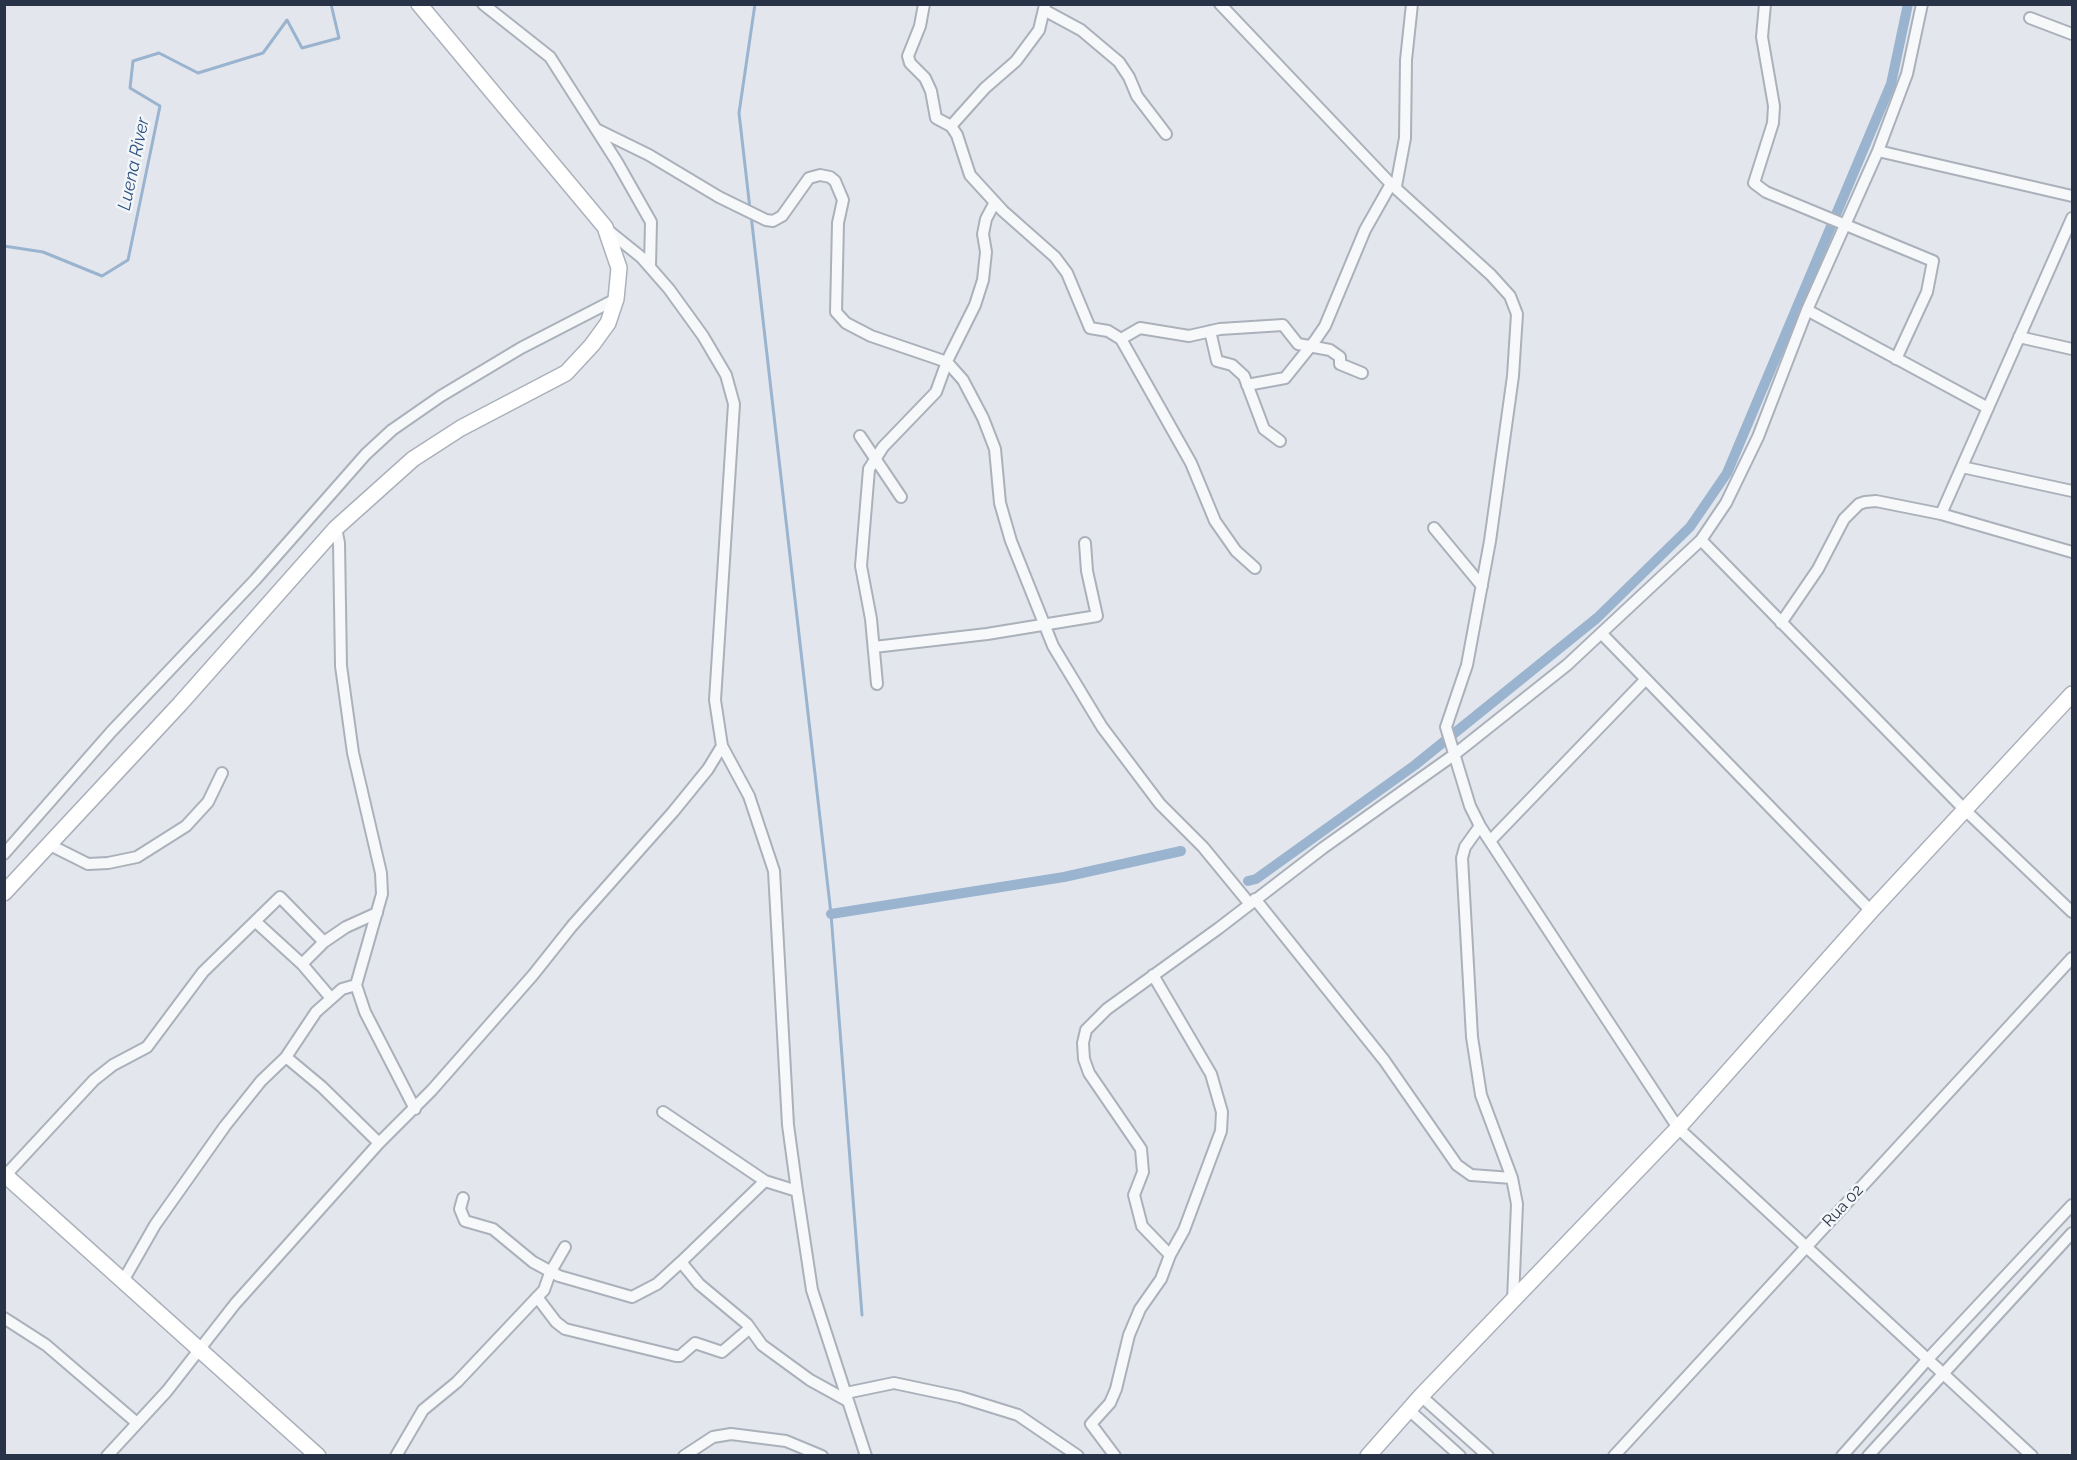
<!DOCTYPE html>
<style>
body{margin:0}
#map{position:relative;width:2077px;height:1460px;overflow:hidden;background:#e3e7ed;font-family:Raleway,sans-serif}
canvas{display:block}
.frame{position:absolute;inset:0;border:6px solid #283347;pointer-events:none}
</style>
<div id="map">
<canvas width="2077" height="1460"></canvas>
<div class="frame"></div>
</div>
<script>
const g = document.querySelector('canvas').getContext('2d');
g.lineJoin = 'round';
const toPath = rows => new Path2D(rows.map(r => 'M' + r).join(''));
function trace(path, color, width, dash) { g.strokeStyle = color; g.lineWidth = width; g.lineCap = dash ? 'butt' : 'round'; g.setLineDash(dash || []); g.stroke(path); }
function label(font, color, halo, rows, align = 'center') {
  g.font = font + ' Raleway,sans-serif'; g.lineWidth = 5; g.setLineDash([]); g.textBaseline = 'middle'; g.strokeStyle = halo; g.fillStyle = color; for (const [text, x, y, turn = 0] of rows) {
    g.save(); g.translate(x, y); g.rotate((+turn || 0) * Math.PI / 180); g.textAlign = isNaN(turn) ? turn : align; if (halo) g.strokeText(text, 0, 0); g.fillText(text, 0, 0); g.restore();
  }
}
trace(toPath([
 [750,209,739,113,755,4],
 [751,215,831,914,862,1315],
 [4,246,43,252,102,276,128,260,160,106,130,88,133,61,159,53,198,73,263,53,287,20,302,48,339,38,331,4]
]), '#9ab4d0', 3);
trace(toPath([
 [1248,881,1256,879,1415,765,1597,618,1690,527,1727,473,1891,84,1908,4],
 [831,914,1064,877,1181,851]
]), '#9ab4d0', 10);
const street = toPath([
 [483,4,550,57,617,162,651,222,650,266],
 [924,4,920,26,908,56,910,63,925,78,931,91,936,118,951,126,957,135,970,175,1003,211,1055,257,1067,273,1090,328,1108,331,1121,339,1191,463,1215,521,1236,551,1255,568],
 [1220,4,1391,184,1491,275,1510,296,1517,314,1513,376,1490,541,1467,665,1446,727,1470,806,1480,826,1678,1128,2032,1456],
 [1765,4,1762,37,1774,106,1773,123,1754,183,1766,192,1933,261,1927,292,1896,359],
 [1044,10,1081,30,1119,62,1129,77,1137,96,1166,134],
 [2030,18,2072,34],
 [951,126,985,88,1016,61,1039,30,1045,5],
 [596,129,649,155,719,197,766,220,773,221,782,216,809,178,820,175,830,177,835,181,843,200,838,223,836,312,846,323,871,336,947,362,963,380,983,418,995,449,1000,503,1011,541,1053,646,1102,727,1160,804,1203,847,1249,903],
 [1878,151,2072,196],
 [1396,186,1405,138,1406,60,1412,4],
 [605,228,641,257,669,289,703,336,726,375,734,404,715,700,722,746,749,796,774,871,788,1125,797,1191,812,1290,866,1456],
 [1807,310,1988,408],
 [1210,331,1217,361,1232,365,1244,376,1264,429,1280,441],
 [2019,337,2072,349],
 [1121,339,1140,328,1189,336,1220,329,1283,325,1298,344,1330,350,1340,357,1340,364,1362,373],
 [1247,385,1285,378,1314,342,1325,326,1365,230,1391,184],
 [860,436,901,497],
 [1962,467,2072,491],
 [1941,514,2072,218],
 [336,528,339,543,341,666,353,753,381,873,382,894,356,985,365,1012,415,1109],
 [1434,528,1482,586],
 [1701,540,1965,810,2072,912],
 [1781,623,1818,569,1844,519,1859,504,1865,502,1876,501,1941,514,2072,552],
 [1603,635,1871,911],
 [874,647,987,634,1097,616,1087,571,1085,543],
 [877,684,871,619,861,566,869,469,883,447,936,392,948,359,975,305,983,280,986,252,983,234,986,219,995,202],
 [1480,826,1465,847,1462,858,1472,1037,1481,1095,1512,1178],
 [1490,841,1646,679],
 [50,845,88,864,108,863,137,857,186,826,208,802,222,773],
 [4,854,111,732,255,580,366,454,392,430,441,396,521,348,616,299],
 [1255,899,1384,1060,1457,1165,1471,1175,1512,1178,1517,1204,1513,1300],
 [256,922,302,964,330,997],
 [302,964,324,942,346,927,377,913],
 [286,1057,322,1087,379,1143],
 [663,1112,765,1181,797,1191],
 [4,1177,94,1080,113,1065,147,1047,203,972,280,897,324,942],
 [463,1198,460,1209,465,1221,493,1229,533,1262,559,1276,632,1297,657,1284,681,1262,699,1284,747,1324,762,1345,810,1380,848,1401],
 [1170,1255,1142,1226,1134,1195,1143,1172,1141,1149,1089,1073,1084,1059,1083,1043,1086,1030,1107,1009,1219,928,1323,848,1455,754,1567,665,1701,540,1726,503,1758,437,1807,310,1878,151,1907,74,1922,4],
 [681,1262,765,1181],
 [123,1281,155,1225,225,1126,261,1081,286,1057,316,1012,342,989,356,985],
 [537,1297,556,1322,565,1329,676,1356,680,1356,695,1343,722,1352,750,1328],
 [4,1318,46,1345,137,1423],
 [846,1393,894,1383,960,1397,1018,1415,1078,1456],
 [1421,1396,1488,1456],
 [1409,1410,1460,1456],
 [107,1456,167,1391,235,1304,379,1143,432,1090,533,975,572,926,673,812,708,769,722,746],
 [396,1456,423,1410,457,1382,544,1290,550,1273,565,1247],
 [684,1456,713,1437,731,1434,786,1441,822,1456],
 [1115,1456,1091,1424,1110,1403,1116,1389,1129,1335,1140,1309,1161,1279,1170,1255,1184,1230,1221,1131,1222,1112,1211,1074,1153,975],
 [1614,1456,2072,958],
 [1842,1456,1927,1360,2072,1205],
 [1868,1456,2072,1233]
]);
const secondary = toPath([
 [4,893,180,704,336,528,413,459,461,428,566,373,592,345,608,323,616,299,619,268,605,227,419,4],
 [4,1174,318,1456],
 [1368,1456,1421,1396,1678,1128,1871,911,2072,694]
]);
trace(street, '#abb1bb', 14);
trace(secondary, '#abb1bb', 18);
trace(street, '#f6f8fa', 10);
trace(secondary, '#fff', 15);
label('16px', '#283347', '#f3f6f9', [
 ["Rua 02",1843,1206,-47]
]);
label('italic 18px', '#2d5180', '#f3f6f9', [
 ["Luena River",134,164,-78]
]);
</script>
